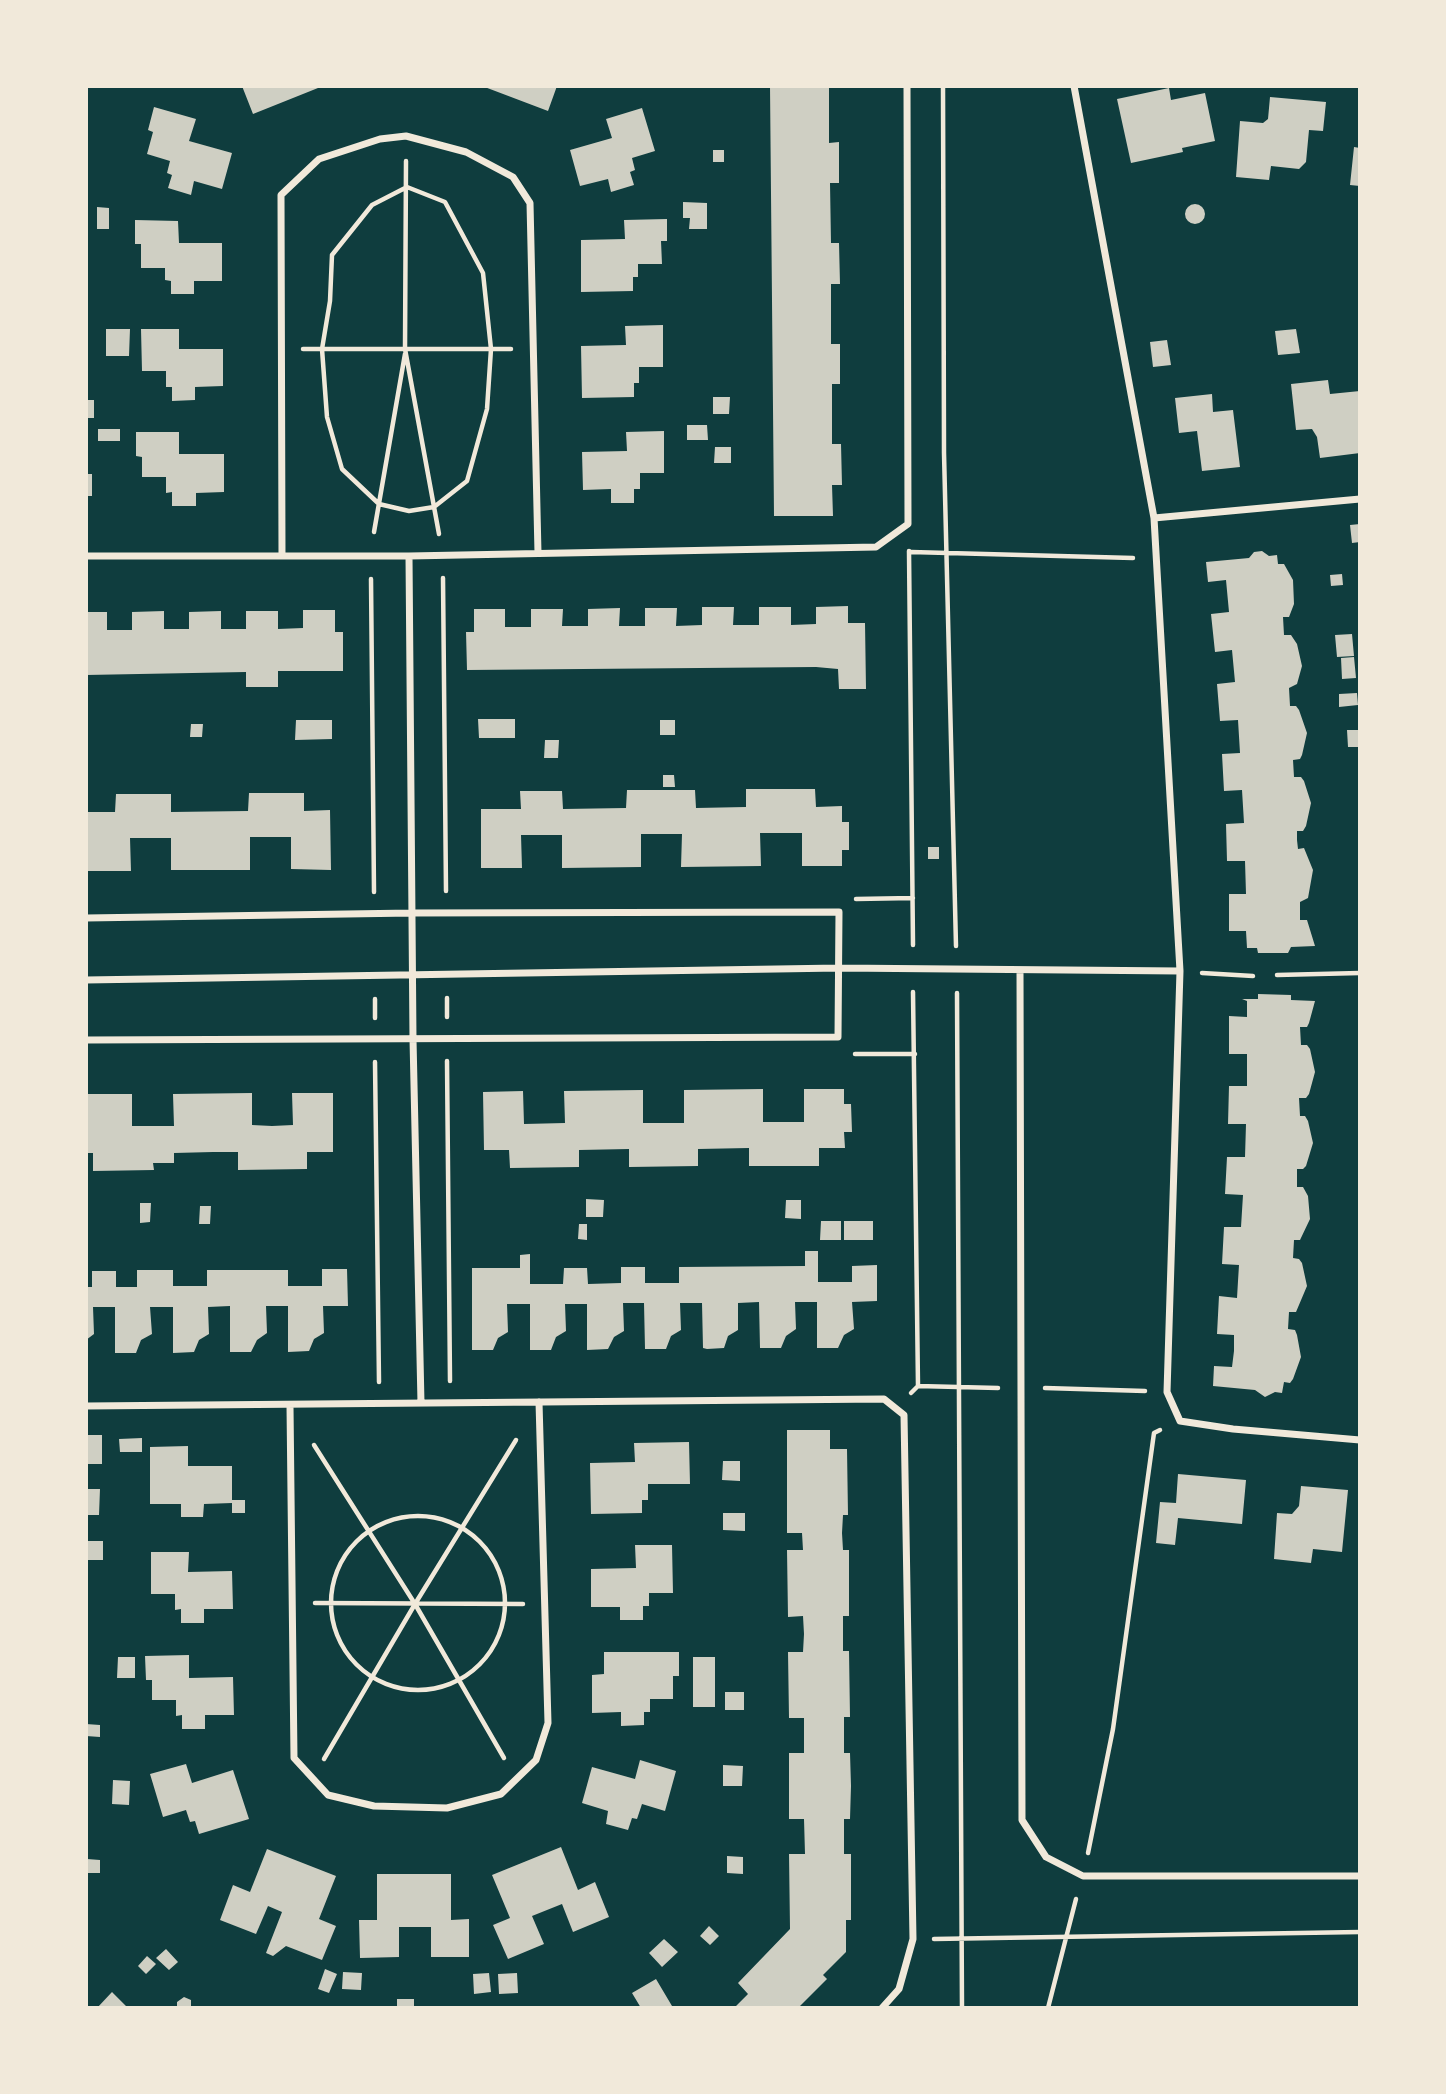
<!DOCTYPE html>
<style>
body{margin:0}
#map{position:relative;width:1446px;height:2094px;overflow:hidden;background:#0f3d3e;font-family:"Public Sans",sans-serif}
canvas{display:block}
.frame{position:absolute;inset:0;border:88px solid #f1e9da;pointer-events:none}
</style>
<div id="map">
<canvas width="1446" height="2094"></canvas>
<div class="frame"></div>
</div>
<script>
const g = document.querySelector('canvas').getContext('2d');
g.lineJoin = 'round';
function fill(path, color) { g.fillStyle = color; g.fill(path, 'evenodd'); }
const toPath = rows => new Path2D(rows.map(r => 'M' + r).join(''));
function trace(path, color, width, dash) { g.strokeStyle = color; g.lineWidth = width; g.lineCap = dash ? 'butt' : 'round'; g.setLineDash(dash || []); g.stroke(path); }
fill(toPath([
 [242,86,323,86,253,114],
 [482,86,557,86,548,111],
 [770,86,829,86,829,143,839,142,839,183,830,183,831,243,839,243,840,284,831,284,831,344,840,344,840,384,832,384,832,444,841,444,842,485,832,485,833,516,774,516],
 [1169,88,1171,100,1205,93,1215,141,1182,148,1183,152,1131,163,1117,99],
 [1270,97,1326,102,1323,131,1309,130,1306,162,1299,169,1271,166,1269,180,1236,177,1240,121,1263,123,1268,119],
 [154,107,196,119,189,141,232,153,222,189,194,181,191,195,168,188,172,175,167,173,170,161,147,154,153,132,148,130],
 [642,108,655,151,632,158,635,170,630,172,634,185,611,192,608,179,580,186,570,150,612,138,606,119],
 [1354,147,1360,148,1360,186,1350,185],
 [713,150,724,150,724,162,713,162],
 [683,202,707,203,707,229,689,229,690,218,683,218],
 '1185 214a10 10 0 1 1 20 0a10 10 0 1 1-20 0Z',
 [97,207,109,208,109,229,97,229],
 [667,219,667,241,661,241,662,264,638,264,638,277,633,277,633,291,581,292,581,240,625,239,624,220],
 [135,220,178,221,179,243,222,243,222,281,194,281,194,294,171,294,171,281,165,280,165,268,141,268,141,244,135,244],
 [663,325,663,367,639,367,639,383,634,383,634,397,582,398,581,346,626,345,625,326],
 [106,329,130,329,129,356,106,356],
 [141,329,179,329,179,349,223,349,223,386,195,387,195,400,172,401,172,387,166,387,166,371,142,371],
 [1296,329,1300,353,1278,355,1275,331],
 [1167,340,1171,365,1153,367,1150,342],
 [1328,380,1330,394,1360,391,1360,453,1320,458,1317,437,1312,429,1296,430,1291,384],
 [1212,394,1213,412,1233,410,1240,467,1202,471,1197,431,1179,433,1175,398],
 [713,397,730,397,729,414,713,414],
 [86,400,94,400,94,418,86,418],
 [687,425,707,425,708,440,687,440],
 [98,429,120,429,120,441,98,441],
 [664,431,664,473,640,473,640,489,634,489,634,503,611,503,611,489,583,490,582,452,627,451,626,432],
 [136,432,179,432,179,454,224,454,224,492,196,493,196,506,172,506,172,492,166,493,166,477,142,477,142,457,136,456],
 [715,447,731,447,731,463,714,463],
 [86,474,92,474,92,496,86,496],
 [1360,524,1360,542,1352,543,1350,525],
 [1262,551,1269,556,1277,555,1278,564,1284,564,1293,580,1294,604,1289,617,1283,617,1284,635,1291,635,1297,644,1302,666,1297,684,1289,688,1290,706,1296,706,1299,710,1307,733,1302,755,1300,759,1293,760,1294,777,1301,777,1304,781,1311,803,1306,826,1303,831,1297,831,1297,840,1298,849,1304,848,1313,870,1308,898,1300,902,1300,920,1307,920,1315,946,1291,947,1288,953,1258,953,1257,948,1247,948,1246,931,1229,931,1229,894,1246,894,1245,861,1227,861,1226,824,1244,823,1242,790,1224,791,1222,754,1240,753,1238,720,1220,721,1217,684,1235,682,1232,650,1215,652,1211,614,1229,612,1226,580,1208,582,1206,562,1249,558,1254,552],
 [1342,574,1343,585,1331,586,1330,575],
 [848,606,848,623,865,623,866,689,839,689,838,669,816,667,467,670,466,632,474,632,474,609,505,609,505,627,531,627,531,609,563,609,562,626,588,626,588,609,620,608,619,626,645,626,645,608,677,608,676,626,702,625,702,607,734,607,733,625,759,625,759,607,791,607,791,625,816,624,816,607],
 [303,610,335,610,335,632,343,632,343,671,278,671,278,687,246,687,246,672,86,675,86,612,107,612,107,630,132,630,132,612,164,611,164,629,189,629,189,612,221,611,221,629,246,629,246,611,278,611,278,629,303,628],
 [1352,634,1354,656,1337,657,1335,635],
 [1354,657,1356,678,1342,679,1341,658],
 [1357,693,1358,705,1339,707,1339,694],
 [478,719,515,719,515,738,479,738],
 [296,720,332,720,332,739,295,740],
 [660,720,675,720,675,735,660,735],
 [191,724,203,724,202,737,190,737],
 [1347,730,1358,730,1359,747,1348,747],
 [545,740,559,740,558,758,544,758],
 [663,775,674,775,675,787,663,787],
 [746,789,815,789,816,807,842,806,842,822,849,822,849,850,842,850,842,866,802,866,802,833,760,833,761,866,681,867,682,834,641,834,641,867,562,868,562,835,521,835,522,868,481,868,481,809,521,809,520,791,562,791,563,809,626,808,627,790,695,790,696,808,746,807],
 [249,793,304,793,304,811,330,810,331,870,291,869,291,837,250,837,250,870,171,870,171,838,130,838,131,871,86,871,86,812,115,812,116,794,171,794,171,812,248,811],
 [928,847,939,847,939,859,928,859],
 [1258,994,1291,995,1291,1000,1315,1001,1309,1023,1307,1027,1300,1027,1301,1045,1307,1045,1310,1049,1315,1072,1309,1094,1306,1098,1299,1098,1300,1116,1305,1116,1308,1121,1313,1143,1306,1166,1303,1169,1297,1169,1297,1187,1303,1187,1308,1196,1310,1219,1300,1240,1294,1240,1293,1258,1299,1259,1302,1263,1307,1286,1296,1312,1289,1312,1288,1329,1295,1330,1297,1335,1301,1357,1293,1379,1290,1383,1284,1382,1282,1393,1275,1392,1265,1397,1255,1390,1213,1386,1214,1366,1232,1367,1234,1351,1234,1335,1217,1334,1219,1296,1237,1298,1238,1281,1239,1265,1222,1264,1224,1227,1241,1227,1243,1195,1225,1194,1227,1157,1245,1157,1246,1124,1228,1124,1229,1086,1247,1086,1247,1054,1229,1054,1229,1016,1247,1017,1247,1001,1242,999,1258,999],
 [763,1089,763,1122,804,1122,804,1089,844,1089,844,1104,851,1104,852,1132,844,1132,845,1148,819,1148,819,1166,749,1166,749,1148,698,1149,698,1166,629,1167,629,1149,579,1150,579,1167,510,1168,509,1150,484,1150,483,1092,523,1091,524,1124,565,1123,564,1091,643,1090,643,1123,684,1123,684,1090],
 [252,1093,252,1125,272,1126,293,1125,292,1093,333,1093,333,1152,307,1152,307,1169,238,1170,238,1152,213,1152,174,1153,174,1163,153,1163,154,1170,93,1171,93,1153,86,1153,86,1094,132,1094,132,1126,174,1126,173,1094],
 [586,1199,604,1200,603,1217,586,1217],
 [786,1200,801,1200,801,1219,785,1218],
 [140,1203,151,1203,150,1222,140,1223],
 [200,1206,211,1206,210,1224,199,1224],
 [821,1221,841,1221,841,1240,820,1240],
 [844,1221,873,1221,873,1240,844,1240],
 [579,1224,587,1224,587,1240,578,1239],
 [805,1251,818,1251,818,1282,852,1282,852,1266,877,1265,877,1301,852,1302,854,1329,844,1335,838,1348,817,1348,817,1302,795,1302,796,1329,786,1336,781,1348,760,1348,759,1302,738,1303,738,1330,728,1336,724,1348,707,1349,703,1348,702,1303,680,1303,681,1330,671,1336,666,1349,645,1349,644,1303,623,1303,624,1331,614,1337,608,1349,587,1350,587,1304,565,1304,566,1331,556,1337,551,1350,530,1350,530,1304,507,1304,508,1332,498,1338,493,1350,472,1350,472,1268,520,1268,520,1255,530,1254,530,1284,563,1284,564,1268,587,1268,588,1284,621,1283,621,1267,645,1267,645,1283,679,1283,679,1267,805,1266],
 [322,1269,347,1269,348,1306,323,1306,324,1333,314,1339,309,1351,288,1352,288,1306,266,1306,267,1333,257,1340,251,1352,230,1352,230,1306,208,1307,209,1334,199,1340,194,1352,173,1353,173,1307,150,1307,152,1334,141,1340,136,1353,115,1353,115,1307,93,1307,94,1334,86,1340,86,1287,92,1287,92,1271,116,1271,116,1287,137,1287,137,1270,173,1270,173,1286,207,1286,207,1270,288,1270,288,1286,322,1286],
 [787,1430,830,1430,830,1449,847,1449,848,1515,843,1515,842,1533,843,1550,849,1550,849,1616,843,1616,843,1651,849,1651,850,1717,844,1717,844,1753,850,1753,851,1786,850,1819,844,1819,844,1854,851,1854,851,1920,846,1920,846,1952,823,1975,827,1979,798,2008,734,2008,748,1994,738,1983,790,1929,789,1854,805,1854,804,1819,789,1819,789,1753,804,1753,804,1718,789,1718,788,1652,803,1652,804,1634,803,1616,788,1617,787,1550,803,1550,802,1533,787,1533],
 [86,1435,102,1435,102,1464,86,1464],
 [142,1438,142,1452,120,1452,119,1439],
 [689,1442,690,1484,648,1484,648,1500,642,1500,642,1513,591,1514,590,1463,635,1462,634,1443],
 [188,1446,188,1466,232,1466,232,1500,245,1500,245,1513,232,1513,232,1503,204,1504,203,1517,181,1517,181,1504,150,1504,150,1447],
 [723,1461,740,1461,740,1481,722,1480],
 [1178,1474,1246,1480,1242,1524,1178,1518,1175,1545,1156,1543,1160,1502,1176,1503],
 [1301,1486,1348,1490,1342,1552,1313,1549,1311,1563,1274,1559,1277,1513,1292,1514,1299,1506],
 [86,1489,100,1489,99,1515,86,1515],
 [723,1513,745,1513,745,1531,723,1530],
 [86,1541,103,1541,103,1560,86,1560],
 [635,1545,672,1545,673,1593,649,1593,649,1606,643,1606,643,1620,620,1620,620,1607,591,1607,591,1569,636,1568],
 [151,1552,189,1552,188,1572,232,1571,233,1609,204,1609,204,1623,181,1623,181,1609,175,1610,175,1594,151,1594],
 [604,1652,679,1652,679,1676,673,1676,673,1699,650,1699,650,1712,644,1712,644,1725,621,1726,621,1712,592,1713,592,1675,604,1674],
 [189,1655,189,1678,233,1677,234,1715,205,1715,205,1729,182,1729,182,1715,176,1716,176,1700,152,1700,152,1680,146,1680,145,1656],
 [118,1657,135,1657,135,1678,117,1678],
 [693,1657,715,1657,715,1707,693,1707],
 [725,1692,744,1692,744,1710,725,1710],
 [86,1724,100,1725,100,1737,86,1736],
 [640,1760,676,1771,665,1811,642,1804,637,1819,632,1818,628,1830,606,1824,608,1811,582,1803,592,1767,635,1779],
 [186,1764,192,1783,233,1770,249,1819,199,1834,195,1821,190,1822,186,1810,163,1817,150,1774],
 [723,1765,743,1766,742,1786,723,1786],
 [113,1780,130,1781,129,1805,112,1804],
 [561,1847,578,1890,595,1882,609,1917,573,1932,562,1904,532,1916,544,1944,508,1959,493,1925,510,1918,492,1875],
 [267,1849,336,1876,319,1919,336,1926,322,1960,286,1946,273,1956,266,1953,282,1912,268,1906,256,1934,220,1920,233,1885,250,1892],
 [727,1856,743,1857,743,1874,727,1873],
 [87,1859,100,1860,100,1873,87,1873],
 [377,1874,451,1874,451,1920,469,1919,469,1957,431,1957,431,1927,399,1927,399,1957,360,1958,359,1920,377,1920],
 [709,1926,719,1936,710,1945,700,1936],
 [664,1939,678,1952,662,1967,649,1953],
 [166,1949,178,1962,169,1970,156,1958],
 [147,1956,156,1964,146,1974,138,1966],
 [325,1969,337,1974,329,1993,318,1989],
 [343,1972,362,1973,361,1990,342,1989],
 [489,1973,491,1992,474,1994,473,1974],
 [517,1973,518,1993,499,1994,498,1974],
 [656,1979,672,2006,641,2008,632,1993],
 [112,1992,126,2006,124,2008,97,2008],
 [184,1997,191,2000,191,2008,177,2008,177,2002],
 [397,1999,414,1999,414,2008,397,2008]
]), '#cfcfc3');
trace(toPath([
 [943,86,944,453,956,946],
 [406,161,405,349,439,534],
 [407,187,445,202,483,273,491,349,487,409,467,481,434,507,409,511,379,504,342,469,327,417,322,349,330,301,332,255,372,205,407,187],
 [303,349,511,349],
 [374,532,405,354],
 [909,551,913,945],
 [911,552,1133,558],
 [443,578,446,891],
 [371,579,374,892],
 [856,899,913,898],
 [1202,973,1253,976],
 [1277,975,1360,973],
 [913,992,918,1386],
 [957,993,962,2008],
 [447,998,447,1017],
 [375,999,375,1018],
 [855,1054,915,1054],
 [447,1061,450,1381],
 [375,1062,379,1382],
 [1045,1388,1145,1391],
 [911,1393,918,1386,998,1388],
 [314,1445,415,1604,504,1758],
 '331 1603a87 87 0 1 1 174 0a87 87 0 1 1-174 0Z',
 [315,1603,523,1604],
 [324,1759,415,1604,516,1440],
 [1088,1853,1113,1729,1154,1433,1160,1430],
 [934,1939,1360,1932],
 [1048,2008,1076,1899]
]), '#f1e9da', 4.5);
trace(toPath([
 [1074,86,1154,518],
 [1360,499,1154,518,1180,971,1167,1392,1180,1421,1233,1429,1360,1440],
 [86,556,409,556,876,547,908,524,907,86],
 [282,556,281,195,319,159,380,139,406,136,466,152,513,177,530,203,538,553],
 [409,556,413,1039,421,1403],
 [86,918,412,913,839,912,838,1037,86,1040],
 [1020,970,1022,1820,1046,1857,1083,1876,1360,1876],
 [86,980,839,968,1180,971],
 [86,1406,884,1399,904,1415,913,1939,899,1989,882,2008],
 [290,1406,294,1758,328,1795,374,1806,447,1808,501,1794,536,1760,548,1723,539,1402]
]), '#f1e9da', 7);
</script>
